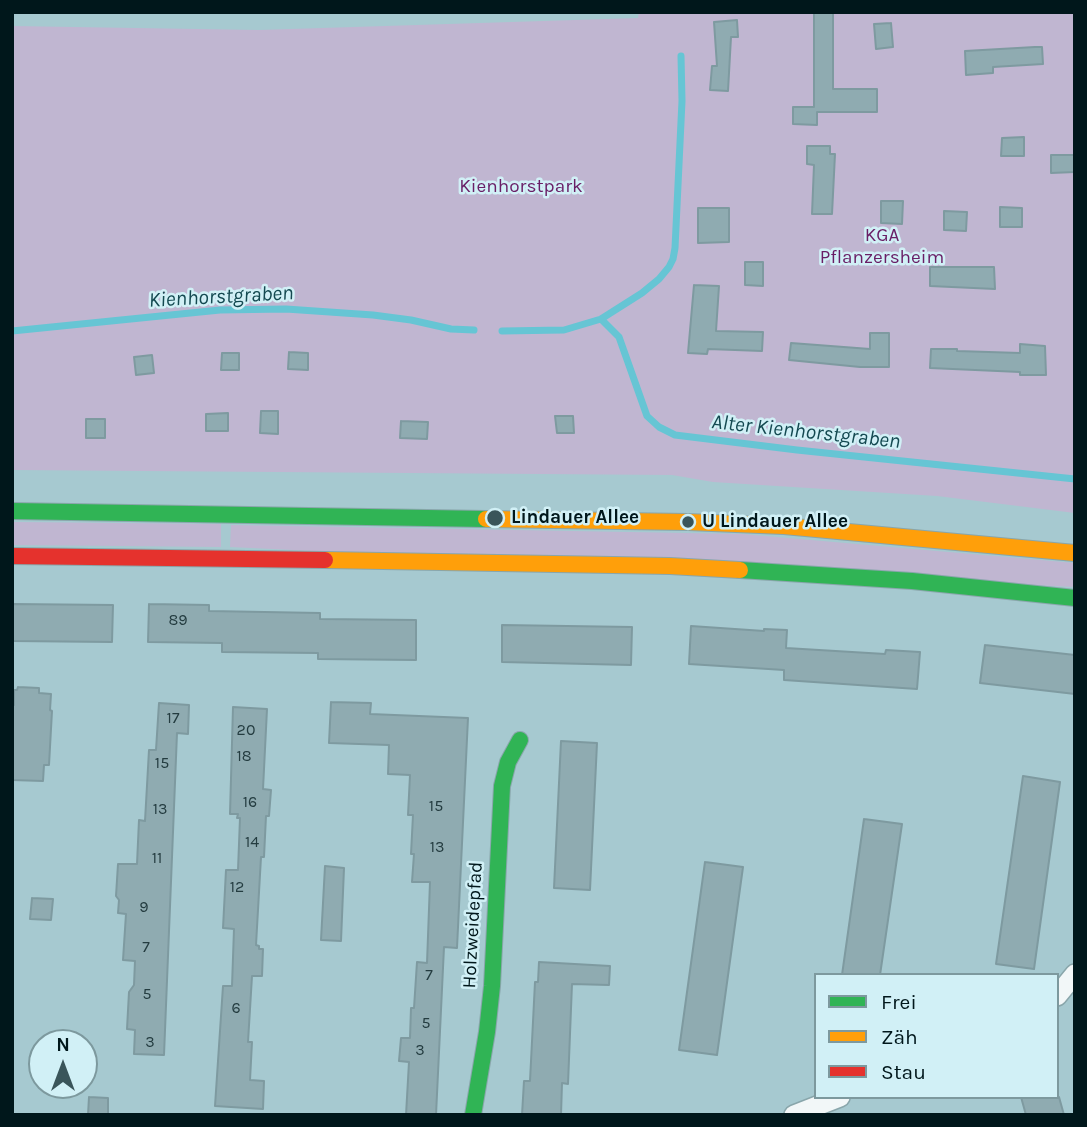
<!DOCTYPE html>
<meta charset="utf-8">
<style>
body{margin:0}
#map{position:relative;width:1087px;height:1127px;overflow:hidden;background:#a6c9d0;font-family:Karla,sans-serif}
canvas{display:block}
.frame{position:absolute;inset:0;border:14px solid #00171b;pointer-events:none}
.legend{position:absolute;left:814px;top:973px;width:245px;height:126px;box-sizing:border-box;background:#d1f0f6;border:2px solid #7d999e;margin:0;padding:9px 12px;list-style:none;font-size:21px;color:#00171b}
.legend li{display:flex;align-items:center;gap:14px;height:35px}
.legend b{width:35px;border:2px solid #7d999e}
.north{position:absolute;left:28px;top:1029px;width:70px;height:70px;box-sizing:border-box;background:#d1f0f6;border:2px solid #7d999e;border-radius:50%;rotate:0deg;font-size:19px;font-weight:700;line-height:28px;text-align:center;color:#00171b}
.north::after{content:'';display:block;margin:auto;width:24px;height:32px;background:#3a555a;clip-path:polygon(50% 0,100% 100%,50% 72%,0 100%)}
</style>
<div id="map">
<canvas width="1087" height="1127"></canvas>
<div class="frame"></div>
<ul class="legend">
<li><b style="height:9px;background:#30b455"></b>Frei</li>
<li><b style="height:9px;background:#ff9f0a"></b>Zäh</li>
<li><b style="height:9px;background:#e5322d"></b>Stau</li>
</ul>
<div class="north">N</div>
</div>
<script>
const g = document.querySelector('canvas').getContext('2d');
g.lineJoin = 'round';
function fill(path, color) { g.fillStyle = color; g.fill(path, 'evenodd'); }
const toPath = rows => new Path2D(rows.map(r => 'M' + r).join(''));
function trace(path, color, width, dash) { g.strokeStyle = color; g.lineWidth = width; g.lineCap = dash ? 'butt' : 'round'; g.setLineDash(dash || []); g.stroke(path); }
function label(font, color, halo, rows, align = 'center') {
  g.font = font + ' Karla,sans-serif'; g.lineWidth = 5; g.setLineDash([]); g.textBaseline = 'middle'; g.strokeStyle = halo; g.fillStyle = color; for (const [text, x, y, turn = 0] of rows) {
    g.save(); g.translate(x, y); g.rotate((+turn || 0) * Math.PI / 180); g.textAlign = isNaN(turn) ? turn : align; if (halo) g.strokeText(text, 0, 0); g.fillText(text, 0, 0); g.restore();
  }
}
fill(toPath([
 [639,12,1075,12,1075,513,937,496,713,482,672,475,12,470,12,26,259,30,638,18],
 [12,522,221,524,221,547,12,545],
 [231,525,742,534,1075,563,1075,587,230,547]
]), '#c0b6d1');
trace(toPath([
 [601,319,619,337,647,416,659,427,675,435,797,450,1075,479],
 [12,331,220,310,286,309,373,315,411,320,451,329,474,330],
 [502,331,564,330,601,319,642,293,659,279,669,267,673,259,675,248,682,101,681,56]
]), '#66c5d4', 7);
const building = toPath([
 [814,12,833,12,833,89,877,89,877,112,817,112,817,125,793,124,793,107,814,107,814,12],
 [737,20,738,37,731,37,728,91,710,90,712,66,717,66,714,22,737,20],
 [891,23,893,47,876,49,874,24,891,23],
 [1035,47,1042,47,1043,64,993,67,993,73,966,75,965,51,1035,47],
 [1024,137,1024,156,1001,156,1002,138,1024,137],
 [807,146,830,146,830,154,835,154,832,214,812,214,814,165,807,164,807,146],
 [1051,155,1075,155,1075,172,1051,173,1051,155],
 [881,201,903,201,902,224,881,223,881,201],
 [1000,207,1022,208,1022,227,1000,227,1000,207],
 [698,208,729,208,729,242,698,243,698,208],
 [944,211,967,212,966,231,944,230,944,211],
 [745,262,763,262,763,286,745,285,745,262],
 [930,267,994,267,995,289,930,286,930,267],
 [694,285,719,286,716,331,763,332,762,351,708,349,707,354,688,353,694,285],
 [870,333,889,333,889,367,860,367,789,360,791,343,870,349,870,333],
 [1020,344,1045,346,1046,375,1020,375,1020,372,930,368,931,349,957,349,957,351,1020,353,1020,344],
 [289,352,308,353,308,370,288,369,289,352],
 [222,353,239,353,239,370,221,370,222,353],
 [152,355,154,373,136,375,134,357,152,355],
 [261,411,278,411,278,434,260,433,261,411],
 [228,413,228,431,206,431,206,414,228,413],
 [555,416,573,416,574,433,557,433,555,416],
 [86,419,105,419,105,438,86,438,86,419],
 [401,421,428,422,427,439,400,438,401,421],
 [12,604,113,605,112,642,12,641,12,604],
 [149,604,209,605,209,611,320,613,320,619,416,620,416,660,318,659,318,653,222,652,222,643,148,642,149,604],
 [502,625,632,627,631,665,502,662,502,625],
 [691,626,764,631,764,629,787,630,786,648,885,654,886,650,920,652,917,689,784,680,784,670,689,664,691,626],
 [985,645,1075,655,1075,694,980,683,985,645],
 [18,687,39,688,39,693,51,694,50,710,52,711,49,765,44,765,43,781,12,780,12,704,14,705,14,690,17,690,18,687],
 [331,702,371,703,370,714,468,718,457,948,444,947,436,1115,406,1115,409,1062,399,1061,401,1038,410,1038,411,1008,414,1008,417,962,427,963,430,882,412,882,414,854,411,854,413,815,408,815,410,775,388,774,389,745,329,743,331,702],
 [159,703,189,705,188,734,177,733,164,1055,134,1054,135,1030,127,1029,129,992,134,985,135,961,123,960,126,914,118,913,119,900,116,896,118,864,137,864,139,820,145,821,149,750,156,750,159,703],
 [233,707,267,709,263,789,271,790,269,816,266,816,264,857,261,857,256,945,259,946,259,949,263,949,262,976,252,976,248,1042,252,1042,250,1080,264,1081,263,1109,215,1106,223,986,232,986,234,929,223,928,226,870,238,870,240,818,237,818,238,814,230,814,233,707],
 [561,741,597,743,590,890,554,888,561,741],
 [1023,776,1060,782,1034,969,996,964,1023,776],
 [864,819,902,824,880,975,842,975,864,819],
 [705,862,743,867,717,1055,679,1050,705,862],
 [325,866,344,868,341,941,321,940,325,866],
 [32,898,53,899,51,920,30,919,32,898],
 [539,962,610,966,609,985,572,984,568,1084,562,1083,561,1115,522,1115,524,1081,530,1081,535,982,538,982,539,962],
 [89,1097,108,1098,108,1115,88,1115,89,1097],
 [1021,1097,1059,1097,1064,1115,1026,1115,1021,1097]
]);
fill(building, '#8fabb1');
trace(building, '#7e9aa0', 2);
const street = toPath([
 [1057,996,1075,974],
 [794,1115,840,1097]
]);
const fast = toPath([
 [12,511,486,519],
 [740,570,912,581,1075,598],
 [473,1115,487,1032,492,986,502,786,508,762,520,740]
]);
const slow = toPath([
 [486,519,688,522,784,526,1075,553],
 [325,560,670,566,740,570]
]);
const jam = toPath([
 [12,556,325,560]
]);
trace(street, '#89a6ab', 22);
trace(fast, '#89a6ab', 18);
trace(slow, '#89a6ab', 18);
trace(jam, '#89a6ab', 18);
trace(street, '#f2f7f8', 19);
trace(fast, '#30b455', 16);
trace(slow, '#ff9f0a', 16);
trace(jam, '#e5322d', 16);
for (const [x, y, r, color] of [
 [495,518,9,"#3a555a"],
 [688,522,7,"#3a555a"]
]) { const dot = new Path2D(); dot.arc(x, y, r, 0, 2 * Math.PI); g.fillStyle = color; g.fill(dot); trace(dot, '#d1f0f6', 2.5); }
label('16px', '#243c40', null, [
 ["89",178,620],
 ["17",173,718],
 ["20",246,730],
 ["18",244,756],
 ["15",162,763],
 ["16",250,802],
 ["15",436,806],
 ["13",160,809],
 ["14",252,842],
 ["13",437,847],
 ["11",157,858],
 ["12",237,887],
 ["9",144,907],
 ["7",146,947],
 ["7",429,975],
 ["5",147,994],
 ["6",236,1008],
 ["5",426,1023],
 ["3",150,1042],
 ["3",420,1050]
]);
label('19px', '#691e66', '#d1f0f6', [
 ["Kienhorstpark",521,187],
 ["KGA",882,236],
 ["Pflanzersheim",882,258]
]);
label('bold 19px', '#00171b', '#d1f0f6', [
 ["Lindauer Allee",511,518],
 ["U Lindauer Allee",702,522]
], 'left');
label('19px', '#00171b', '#d1f0f6', [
 ["Holzweidepfad",473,925,-87]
]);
label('italic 21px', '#144951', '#d1f0f6', [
 ["Kienhorstgraben",221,297,-3],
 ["Alter Kienhorstgraben",806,432,6]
]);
</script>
